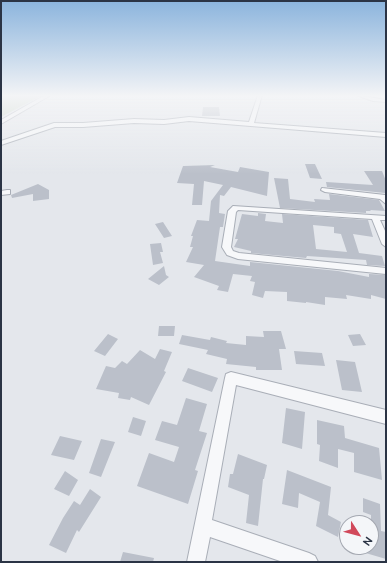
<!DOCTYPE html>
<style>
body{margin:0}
#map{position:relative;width:387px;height:563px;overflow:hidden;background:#e4e7ec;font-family:Ubuntu,sans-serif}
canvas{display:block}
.frame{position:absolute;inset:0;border:2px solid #2b3445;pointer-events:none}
.north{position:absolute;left:339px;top:515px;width:40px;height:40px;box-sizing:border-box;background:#f4f6f9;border:1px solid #a4a8b1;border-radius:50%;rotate:126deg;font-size:11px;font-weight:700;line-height:16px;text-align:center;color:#2b3445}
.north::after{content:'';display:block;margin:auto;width:14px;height:18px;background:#d1495b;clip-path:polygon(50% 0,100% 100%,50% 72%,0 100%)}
</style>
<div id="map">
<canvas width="387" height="563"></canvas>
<div class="frame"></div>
<div class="north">N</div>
</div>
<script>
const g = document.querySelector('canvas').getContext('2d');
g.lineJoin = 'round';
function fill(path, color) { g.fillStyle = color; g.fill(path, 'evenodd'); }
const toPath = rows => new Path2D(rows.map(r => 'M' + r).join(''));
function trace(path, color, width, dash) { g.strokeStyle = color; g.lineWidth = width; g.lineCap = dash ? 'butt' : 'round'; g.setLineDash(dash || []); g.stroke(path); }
fill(toPath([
 [1,95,43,95,1,117]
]), '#c9d6c5');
fill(toPath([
 [203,107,219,107,220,116,202,116],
 [305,164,315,164,322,179,310,178],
 [215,165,210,167,238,172,240,167,269,172,267,196,231,187,224,196,220,195,219,213,225,214,223,227,220,227,215,261,250,266,250,262,338,271,369,277,369,274,386,275,386,299,371,295,371,299,346,295,347,299,325,297,325,305,306,302,306,303,287,301,287,292,265,291,263,298,252,295,255,282,250,281,252,276,233,274,228,292,217,290,219,286,194,277,204,265,186,262,193,247,190,247,193,236,191,236,197,220,209,221,211,201,223,185,204,181,202,205,192,205,194,184,177,183,183,166],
 [364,171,382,171,386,181,385,193,327,187,326,182,373,185],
 [274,178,288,179,290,199,315,202,314,199,330,200,329,194,379,200,385,211,370,210,371,211,366,211,366,213,280,208],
 [38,184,49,190,49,199,33,201,33,194,12,198,11,195],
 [258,213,266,214,265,221,283,223,282,214,368,220,373,237,353,234,359,253,382,256,385,266,367,265,366,260,307,256,306,258,251,253,251,251,234,247,238,239,235,239,242,214,258,216],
 [313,225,334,227,334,233,341,234,347,252,316,249],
 [163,222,172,236,164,238,155,224],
 [161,243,163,252,160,252,163,263,153,265,150,244],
 [164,266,166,275,169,277,159,285,148,279],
 [159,326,175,326,174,336,158,336],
 [263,331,281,331,286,349,279,349,282,370,256,370,256,367,226,364,227,359,206,354,208,350,179,344,182,335,210,340,211,337,227,341,226,343,246,345,246,336,264,337],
 [108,334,118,339,105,356,94,351],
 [360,334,366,345,353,346,348,335],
 [160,349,172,352,164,371,166,372,149,405,131,397,130,400,118,398,119,393,96,389,106,366,115,368,122,361,127,364,140,350,155,359],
 [294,351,322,353,325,366,296,364],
 [336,360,355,362,362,392,342,390],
 [188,368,218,378,212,392,182,381],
 [186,398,207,404,199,431,207,433,195,470,198,471,188,504,137,486,149,453,174,462,179,447,155,440,162,421,177,425],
 [286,408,305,412,302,449,282,443],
 [133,417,146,421,141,436,128,432],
 [317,420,344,426,345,438,379,448,382,480,354,472,354,453,338,449,338,468,319,461,320,445,317,444],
 [60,436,82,441,74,460,51,455],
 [101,439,115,442,101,477,89,473],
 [238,454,267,465,264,479,263,479,258,526,246,523,249,495,228,487,230,474,233,474],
 [287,470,331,487,328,515,341,522,338,537,316,526,320,502,299,493,298,508,282,504],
 [65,471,78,480,69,496,54,489],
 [90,489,101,497,79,532,77,530,66,553,49,545,63,518,74,501,80,505],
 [363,498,380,504,381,531,386,532,386,559,352,549,352,547,371,547,371,515,363,512],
 [123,552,154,558,153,562,120,562]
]), '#bbc0ca');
const minor = toPath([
 [45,95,51,95,1,124,1,120,45,95],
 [258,95,262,95,254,123,386,133,386,137,189,121,164,124,134,123,83,127,55,127,1,145,1,141,54,123,83,123,134,119,164,120,189,117,249,122,258,95],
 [356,95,386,100,386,102,373,101,356,95],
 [322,188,385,195,386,204,380,199,325,192,321,190,322,188],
 [7,190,10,190,10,194,1,195,1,191,7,190],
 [233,206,386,216,386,220,380,220,386,233,386,247,382,244,372,219,238,210,236,212,231,247,233,251,239,253,386,268,386,274,238,259,227,255,222,247,228,211,233,206],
 [231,372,386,410,386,424,236,385,212,520,309,553,315,556,318,562,283,562,210,537,205,562,187,562,225,378,226,374,231,372]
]);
trace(minor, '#a9aeb7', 2);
fill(minor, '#f7f8fa');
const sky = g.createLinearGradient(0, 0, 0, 174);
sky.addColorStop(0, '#8bb4dd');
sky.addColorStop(0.55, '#f3f4f6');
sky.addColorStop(1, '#f3f4f600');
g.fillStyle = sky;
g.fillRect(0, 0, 387, 174);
</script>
